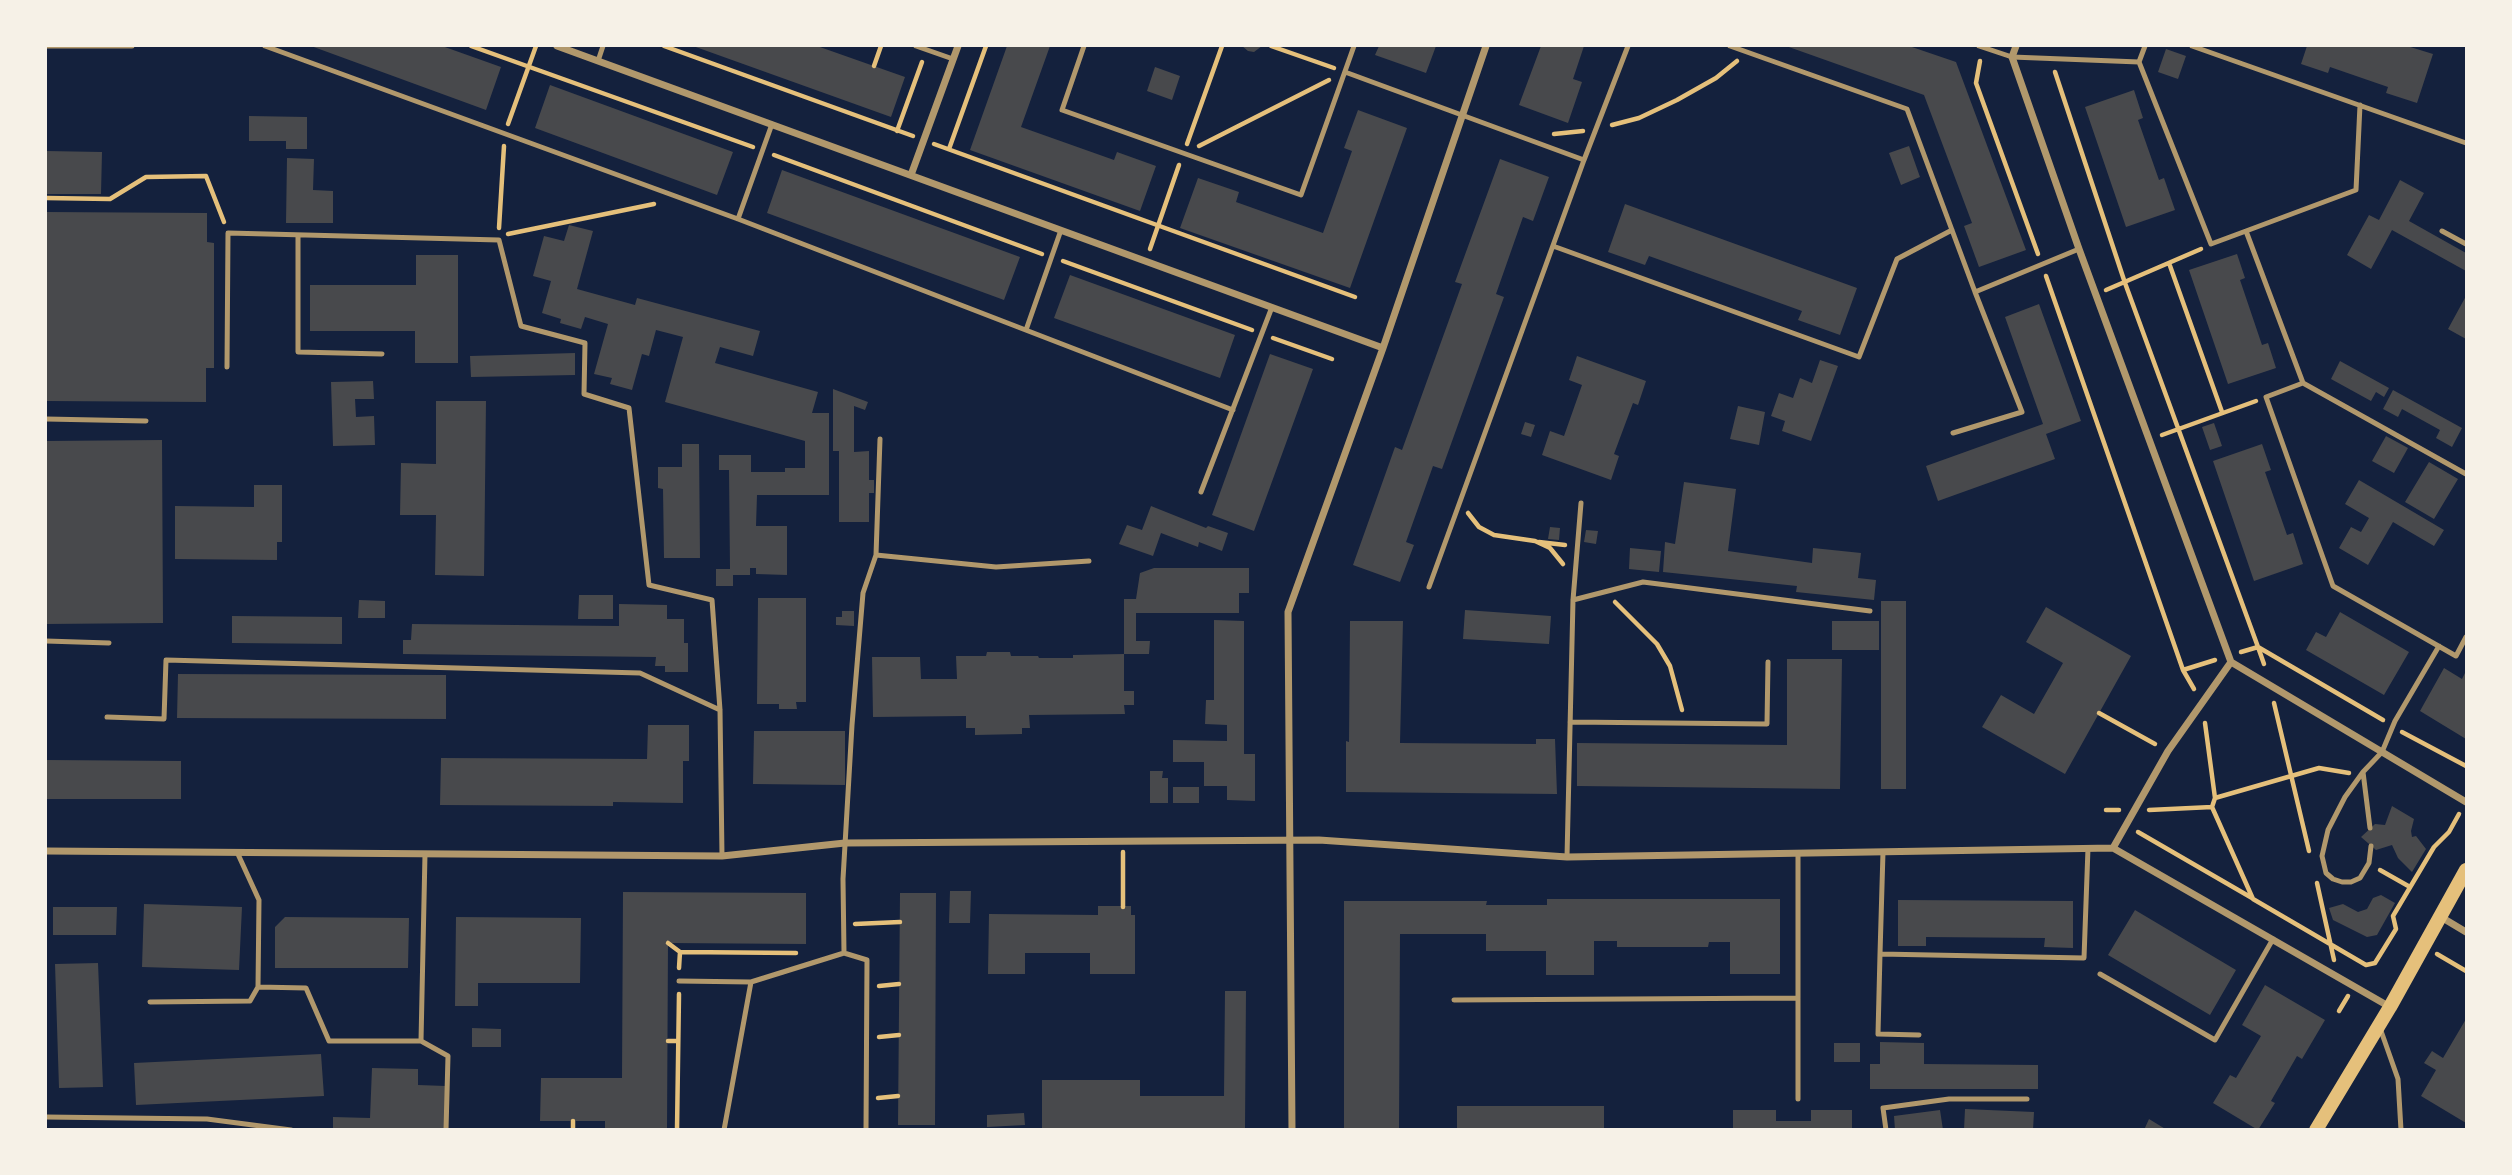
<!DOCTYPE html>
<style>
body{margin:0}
#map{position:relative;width:2512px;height:1175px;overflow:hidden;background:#14213d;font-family:"Alegreya Sans",sans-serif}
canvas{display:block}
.frame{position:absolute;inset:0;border:47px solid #f6f1e7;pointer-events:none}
</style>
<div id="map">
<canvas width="2512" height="1175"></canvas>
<div class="frame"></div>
</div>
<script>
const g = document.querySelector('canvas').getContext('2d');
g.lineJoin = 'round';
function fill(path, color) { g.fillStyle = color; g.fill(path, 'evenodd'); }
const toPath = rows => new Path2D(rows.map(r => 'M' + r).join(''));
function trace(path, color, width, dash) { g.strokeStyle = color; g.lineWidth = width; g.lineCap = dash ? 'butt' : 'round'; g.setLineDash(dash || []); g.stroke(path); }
fill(toPath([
 [311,46,442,46,501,67,486,110],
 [693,46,817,46,905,77,891,117],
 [1007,46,1050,46,1021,127,1114,160,1117,152,1156,166,1140,211,970,150],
 [1242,46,1262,46,1254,52,1248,51],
 [1379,46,1436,46,1426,73,1375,55],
 [1541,46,1584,46,1573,79,1582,82,1568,123,1519,105],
 [1786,46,1909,46,1956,62,2026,250,1979,267,1964,226,1972,223,1924,95],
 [2307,46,2407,46,2433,54,2417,103,2386,93,2388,87,2330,67,2328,73,2301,64],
 [2166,49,2186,56,2178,79,2158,72],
 [1155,67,1180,76,1172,100,1147,91],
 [550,85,733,152,717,195,535,128],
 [2134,90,2143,118,2138,120,2159,180,2164,178,2175,210,2126,227,2085,107],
 [1358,110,1407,128,1350,288,1180,228,1198,178,1239,192,1236,202,1323,233,1352,151,1344,148],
 [249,116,307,117,307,149,286,149,286,141,249,141],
 [1909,146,1920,177,1901,185,1889,153],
 [46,151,102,152,101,194,46,194],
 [287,158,314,159,313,190,333,191,333,223,286,223],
 [1500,159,1549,177,1533,221,1523,217,1496,294,1504,297,1442,469,1433,466,1406,542,1414,545,1400,582,1353,565,1395,447,1402,450,1462,284,1455,282],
 [782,170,1020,257,1004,300,767,213],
 [2400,180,2424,193,2409,221,2466,253,2466,271,2392,230,2371,269,2347,255,2369,215,2379,220],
 [1625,204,1857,288,1840,335,1798,320,1802,311,1649,256,1645,265,1608,252],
 [46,212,207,213,207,242,214,243,214,368,206,368,206,402,46,401],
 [569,225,593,231,577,289,635,305,637,298,760,331,753,356,720,347,715,363,818,392,812,413,829,413,829,495,757,495,756,526,787,526,787,575,756,574,756,568,750,568,750,575,733,575,733,586,716,586,716,569,730,569,729,470,719,470,719,455,751,455,751,472,785,472,785,468,805,468,805,441,665,402,683,337,656,330,649,356,642,354,632,390,610,384,612,378,594,374,608,324,585,317,581,329,560,323,561,319,542,313,551,281,533,276,544,236,564,241],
 [2237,254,2245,278,2240,280,2262,345,2268,343,2276,368,2228,384,2189,270],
 [416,255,458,255,458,363,415,363,415,331,310,331,310,285,416,285],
 [1070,275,1235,335,1220,378,1054,318],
 [2466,296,2466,339,2448,329],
 [2039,304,2081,421,2046,434,2055,459,1938,501,1926,466,2043,424,2005,317],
 [575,353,575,375,471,377,470,356],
 [1270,354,1313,369,1254,531,1212,515],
 [1577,356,1646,381,1638,405,1633,403,1614,454,1619,456,1611,480,1542,455,1550,431,1564,436,1582,385,1569,380],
 [1820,360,1838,366,1811,441,1782,431,1785,421,1771,416,1779,393,1793,398,1800,378,1812,383],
 [2340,361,2389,388,2384,397,2376,392,2371,401,2331,379],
 [373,381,374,399,355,399,356,417,374,416,375,445,333,446,331,382],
 [833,389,868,402,865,410,854,406,854,452,869,451,869,480,874,480,874,493,869,493,869,522,839,522,839,451,833,451],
 [2393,390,2462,428,2452,447,2436,438,2440,430,2402,409,2398,417,2383,409],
 [436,401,486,401,484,576,435,575,436,515,400,515,401,463,436,464],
 [1738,406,1765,412,1759,445,1730,439],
 [1525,422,1535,425,1531,437,1521,434],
 [2214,423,2222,446,2210,450,2202,427],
 [2386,436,2408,448,2394,473,2372,461],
 [162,440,163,623,46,624,46,441],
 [682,444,699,444,700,558,664,558,663,489,658,488,658,467,682,467],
 [2262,444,2271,470,2265,472,2287,535,2293,533,2303,564,2254,581,2213,461],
 [2429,462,2458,479,2434,519,2405,502],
 [2359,480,2444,530,2434,546,2393,522,2368,565,2339,548,2351,527,2361,532,2369,518,2345,504],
 [1684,482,1736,489,1728,551,1812,563,1813,548,1861,553,1858,578,1876,580,1874,600,1796,592,1797,586,1663,572,1665,542,1675,544],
 [254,485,282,485,282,542,277,542,277,560,175,559,175,506,254,507],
 [1151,506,1206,528,1208,526,1228,533,1222,551,1199,542,1198,547,1161,533,1153,556,1119,544,1127,525,1142,530],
 [1550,527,1560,528,1559,540,1548,539],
 [1586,530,1598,531,1596,544,1584,542],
 [1630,548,1661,551,1659,572,1629,569],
 [1154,568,1249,568,1249,593,1239,593,1239,613,1136,613,1136,641,1150,641,1149,654,1124,654,1124,599,1136,599,1140,573],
 [579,595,613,595,613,619,578,619],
 [758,598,806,598,806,702,796,702,797,709,779,709,779,704,757,704],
 [359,600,385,601,385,618,358,618],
 [1881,601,1906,601,1906,789,1881,789],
 [619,604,667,605,667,619,684,619,684,643,688,643,688,672,665,672,665,666,655,666,656,657,403,654,403,640,411,640,412,624,619,626],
 [2046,607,2131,656,2065,774,1982,727,2001,695,2034,714,2063,663,2026,642],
 [1465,610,1551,616,1549,644,1463,639],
 [842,611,854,611,854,626,836,625,836,617,842,617],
 [2340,612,2409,652,2384,695,2306,650,2316,632,2326,637],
 [232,616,342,617,342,644,232,643],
 [1214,620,1244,621,1244,754,1255,754,1255,801,1227,800,1227,786,1204,786,1204,762,1173,762,1173,740,1227,741,1227,725,1205,724,1206,700,1214,700],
 [1350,621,1403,621,1400,743,1536,744,1536,739,1555,739,1557,794,1346,792,1346,741,1349,742],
 [1832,621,1879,621,1879,650,1832,650],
 [987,652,1010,652,1011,656,1038,656,1039,658,1073,658,1073,655,1124,654,1124,691,1134,691,1134,705,1124,705,1125,714,1029,715,1030,728,1022,728,1022,734,975,735,975,728,966,728,966,716,873,717,872,657,920,657,921,679,957,679,956,656,986,656],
 [1787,659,1842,659,1840,789,1577,786,1577,743,1787,745],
 [2444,668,2462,679,2466,671,2466,739,2420,711],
 [178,674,446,675,446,719,177,718],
 [648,725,689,725,689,761,683,761,683,803,613,802,613,806,440,805,441,758,647,759],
 [754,731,845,731,845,785,753,784],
 [46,760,181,761,181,799,46,799],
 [1150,771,1163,771,1162,778,1168,778,1168,803,1150,803],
 [1173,787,1199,787,1199,803,1173,803],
 [2392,806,2414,819,2411,831,2412,837,2416,836,2426,849,2412,872,2398,858,2392,845,2376,850,2361,837,2375,824,2385,825],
 [950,891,971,891,970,923,949,923],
 [623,892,806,893,806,944,668,943,667,1130,605,1130,605,1121,540,1121,541,1078,622,1078],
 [900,893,936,893,935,1125,898,1125],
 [2381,895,2395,903,2377,935,2367,937,2333,920,2329,908,2343,904,2358,912,2367,909,2373,898],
 [1547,899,1780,899,1780,974,1730,974,1730,942,1709,942,1708,947,1617,947,1617,941,1594,941,1594,975,1546,975,1546,951,1486,951,1486,934,1400,934,1399,1130,1344,1130,1344,901,1487,901,1486,905,1547,905],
 [1898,900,2073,901,2073,948,2044,947,2045,938,1926,937,1926,946,1898,946],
 [144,904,242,907,239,970,142,967],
 [1098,906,1131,906,1131,915,1135,915,1135,974,1090,974,1090,953,1025,953,1025,974,988,974,989,914,1098,915],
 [53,907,117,907,116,935,53,935],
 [2135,910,2236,970,2210,1015,2108,955],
 [285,917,409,918,408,968,275,968,275,927],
 [456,917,581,918,580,983,478,983,478,1006,455,1006],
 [98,963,103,1087,59,1088,55,964],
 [2265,985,2325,1020,2302,1059,2297,1056,2271,1101,2275,1103,2258,1130,2213,1103,2230,1075,2236,1078,2261,1036,2242,1025],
 [1225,991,1246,991,1245,1128,1042,1130,1042,1080,1140,1080,1140,1096,1224,1096],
 [2466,1019,2466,1123,2421,1096,2436,1070,2424,1063,2432,1051,2443,1058],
 [472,1028,501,1029,501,1047,472,1047],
 [1880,1042,1924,1043,1924,1064,2038,1065,2038,1089,1870,1089,1870,1064,1880,1064],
 [1834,1043,1860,1043,1860,1062,1834,1062],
 [321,1054,324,1096,136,1105,134,1063],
 [372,1068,418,1069,418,1085,446,1086,445,1130,333,1130,333,1117,370,1118],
 [1457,1106,1604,1106,1604,1130,1457,1130],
 [1965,1109,2034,1112,2033,1130,1964,1130],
 [1733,1110,1776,1110,1776,1121,1811,1121,1811,1110,1852,1110,1852,1130,1733,1130],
 [1940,1110,1943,1130,1895,1130,1894,1116],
 [1024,1113,1025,1125,987,1127,987,1115],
 [2149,1119,2167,1130,2144,1130]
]), '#48494c');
trace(toPath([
 [471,46,753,147],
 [664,46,913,136],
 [1271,46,1334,68],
 [1980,61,1976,83,2038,254],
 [874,66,881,46],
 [2055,72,2125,283,2258,647,2383,720],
 [508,124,536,46],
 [1612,125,1639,118,1677,100,1716,78,1737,61],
 [897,131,922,62],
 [1554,134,1583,131],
 [934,144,1355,297],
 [1187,144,1222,46],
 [1199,146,1329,80],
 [949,149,986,46],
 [774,155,1042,254],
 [46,198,110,199,146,177,206,176,224,222],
 [499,228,504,146],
 [508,234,654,204],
 [1150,249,1179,165],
 [1063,261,1252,330],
 [2169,263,2222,412],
 [2046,276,2183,670,2194,689],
 [2106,290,2201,249],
 [1273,338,1332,359],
 [2162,435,2256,401],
 [1468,513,1479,527,1494,535,1535,541,1550,548,1563,564],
 [1539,542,1565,545],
 [1615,602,1657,644,1670,666,1682,710],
 [2241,652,2258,647,2264,664],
 [2183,670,2215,660],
 [2274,703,2309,851],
 [2099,713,2155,744],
 [2205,723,2215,798],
 [2402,732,2466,766],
 [2212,807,2253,899,2366,965,2375,963,2396,929,2393,916,2434,847,2449,832,2459,814],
 [2106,810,2119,810],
 [2149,810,2212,807,2215,798,2319,768,2349,773],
 [2138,832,2252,898],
 [2380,870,2410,887],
 [2317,883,2334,960],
 [1123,907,1123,852],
 [855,924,900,922],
 [668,943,680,952],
 [2437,954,2466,971],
 [679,968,680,952,796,953],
 [879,986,899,984],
 [2339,1011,2348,996],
 [879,1037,899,1035],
 [668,1041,678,1041],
 [878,1098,898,1096],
 [573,1121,573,1130],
 [677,1130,679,994]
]), '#e5c07b', 4.5);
trace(toPath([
 [46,46,132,46],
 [265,46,738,219,1233,410],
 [916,46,953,59],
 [1084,46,1062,110,1301,195,1354,46],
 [1730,46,1907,109,1975,292,2079,249],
 [1979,46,2012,57,2139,62,2145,46],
 [2192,46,2466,143],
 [598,61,603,46],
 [2139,62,2211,244,2246,231,2303,383,2266,397,2333,586,2456,656,2466,637],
 [1345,72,1584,160,1628,46],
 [738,219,772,124],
 [2246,231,2356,190,2360,105],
 [2442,231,2466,244],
 [298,235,298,352,382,354],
 [1553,246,1859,357,1897,259,1952,230],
 [1026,330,1061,230],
 [227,367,228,233,499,240,521,326,585,343,584,394,629,408,649,585,712,600,720,710,722,856],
 [2303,383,2466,474],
 [46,419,146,421],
 [1953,433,2022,412,1975,292],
 [1201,492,1272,307],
 [876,555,996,567,1089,561],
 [1429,587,1584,160],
 [1573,600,1643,582,1870,611],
 [46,641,109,643],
 [107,717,164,719,166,660,640,673,720,710],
 [1570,722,1767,724,1768,662],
 [2363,772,2382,752,2395,721,2439,646],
 [2370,828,2363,772,2345,797,2328,830,2322,856,2326,873,2333,879,2342,882,2351,882,2360,878,2369,863,2371,846],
 [1883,852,1880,954,2084,958,2088,848],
 [425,854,421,1041,448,1056,446,1130],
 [1567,857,1573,600,1581,503],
 [844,953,867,960,866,1130],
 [1880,954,1878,1034,1919,1035],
 [2100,974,2215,1040,2273,939],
 [679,981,751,982],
 [258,987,306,988,329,1041,421,1041],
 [1454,1000,1798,998],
 [150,1002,250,1001,258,987,259,900,237,852],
 [2380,1028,2398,1079,2401,1130],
 [1798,1099,1798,853],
 [46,1117,207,1119,291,1130],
 [724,1130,751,982,844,953,843,879,852,725,863,593,876,555,880,439],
 [1886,1130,1883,1108,1949,1099,2027,1099]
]), '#b1986c', 5);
trace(toPath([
 [557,46,1383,348],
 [2016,46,2012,57,2079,249,2231,662,2466,802],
 [911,175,958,46],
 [2113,848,2168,751,2231,662],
 [46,851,722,856,845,843,1319,840,1567,857,2113,848,2390,1007],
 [2441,917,2466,932],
 [1292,1130,1288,612,1383,348,1486,46]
]), '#b1986c', 7);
trace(toPath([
 [2316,1130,2390,1007,2466,870]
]), '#e5c07b', 14);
</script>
